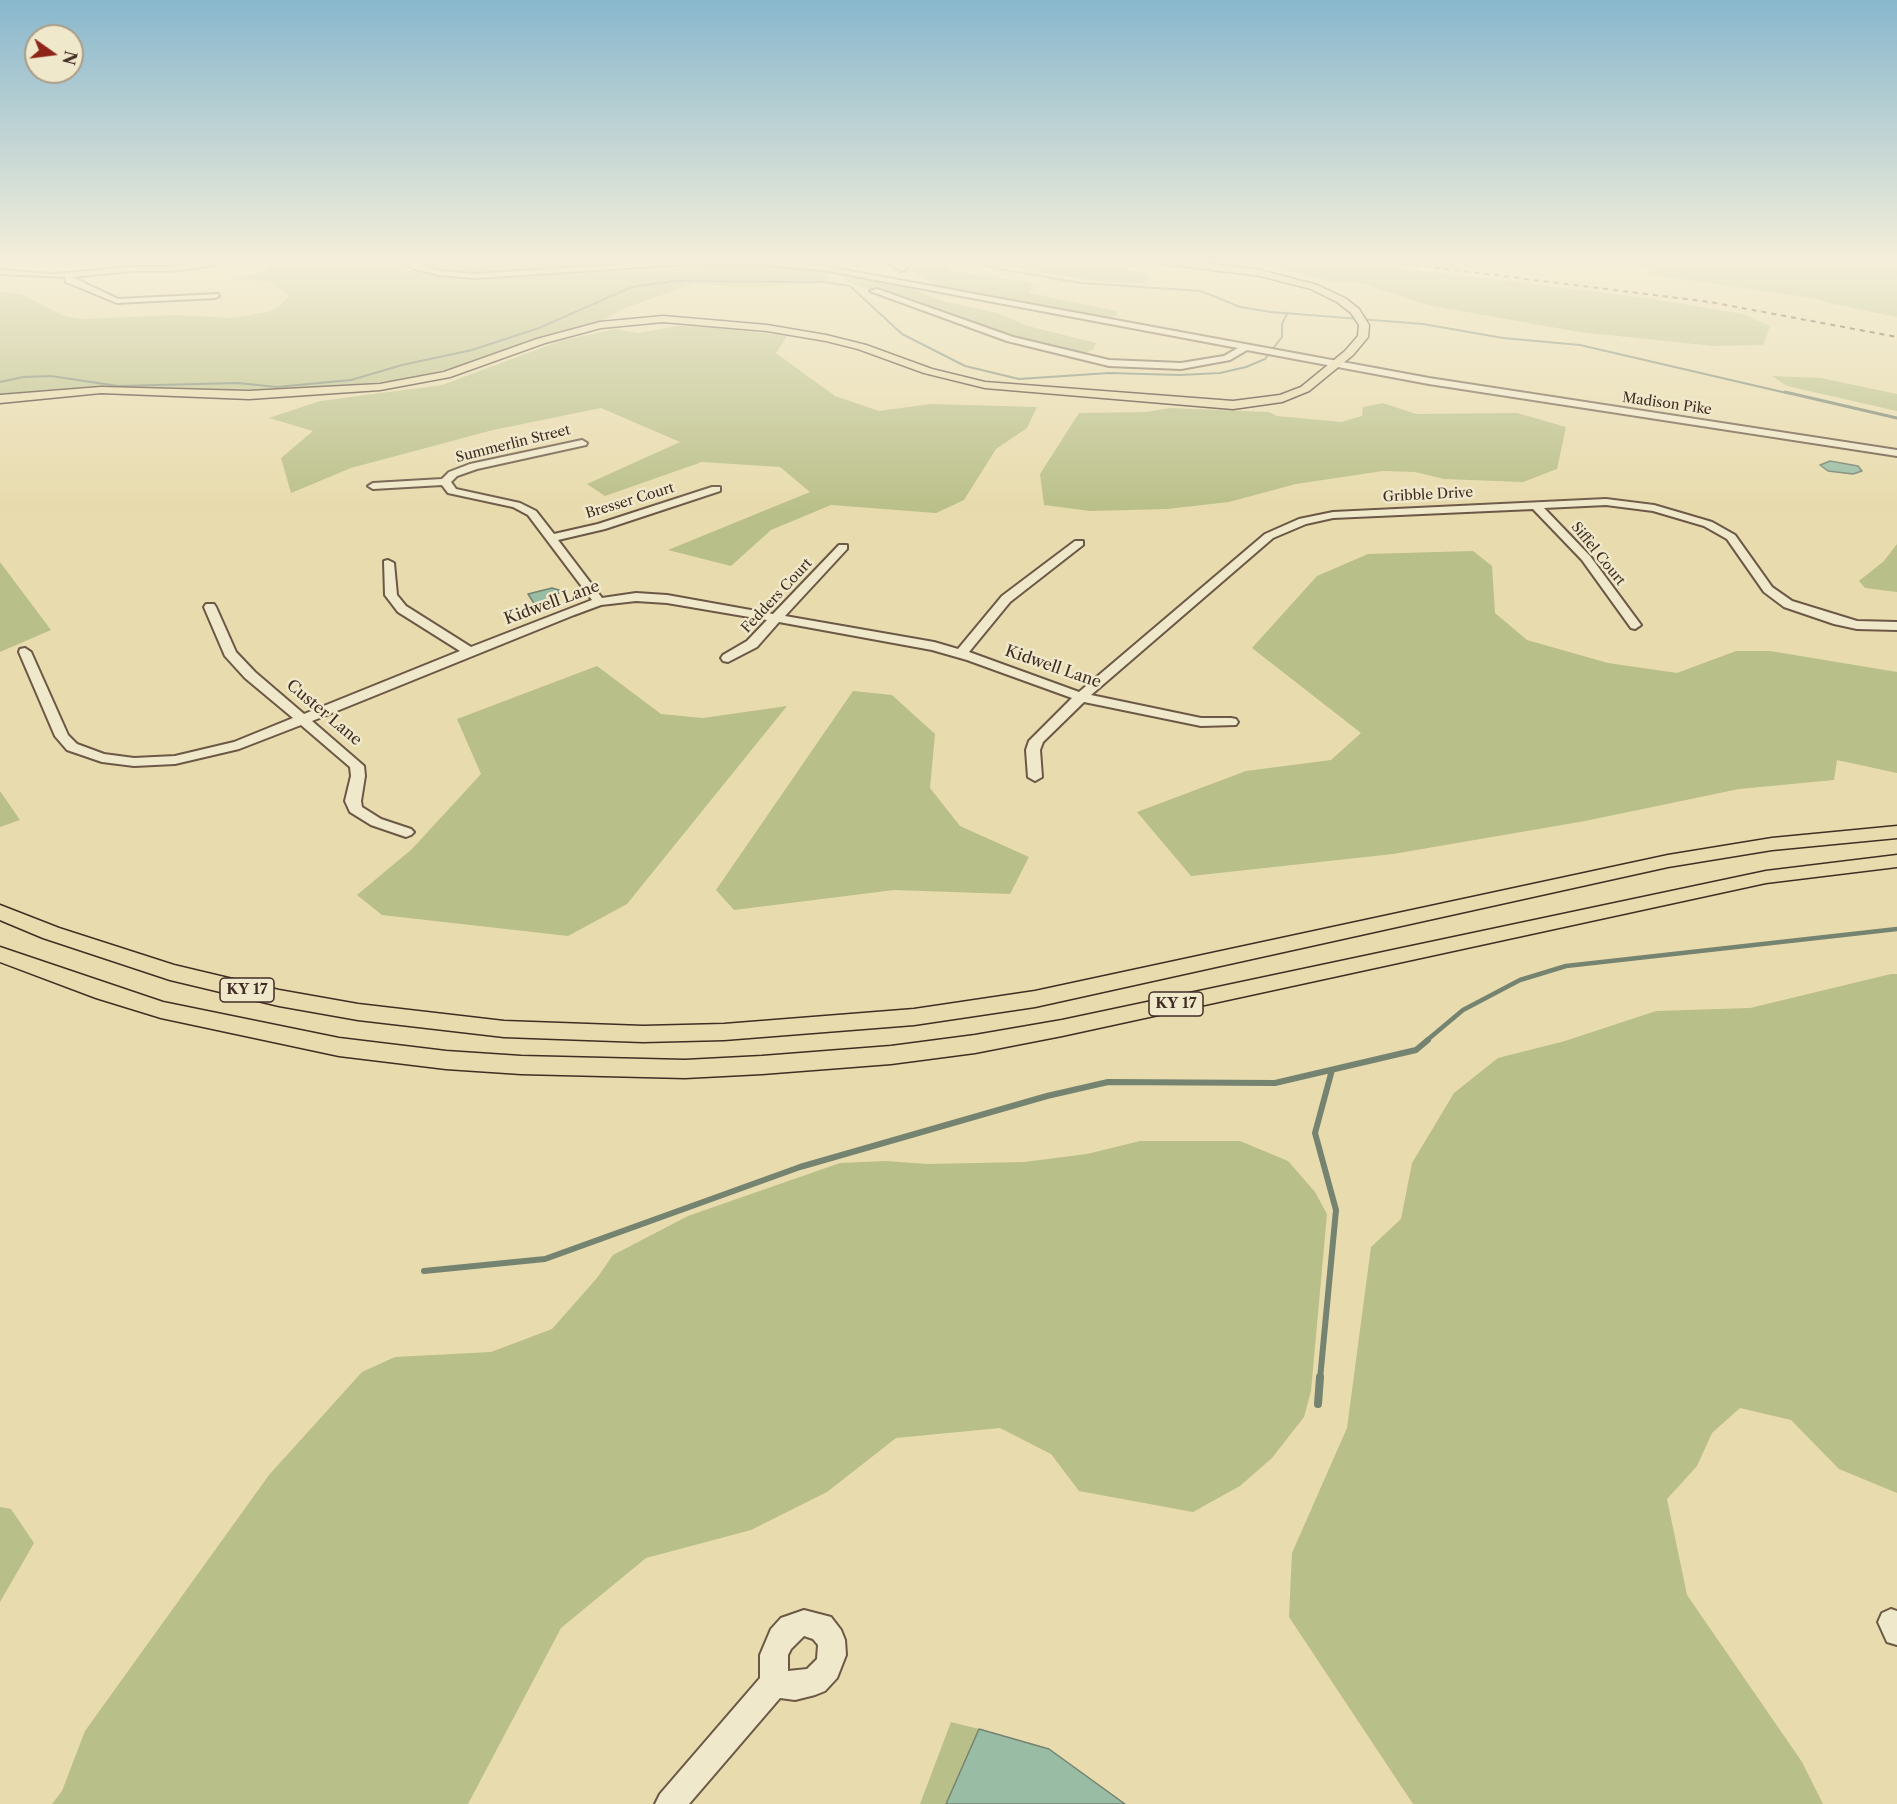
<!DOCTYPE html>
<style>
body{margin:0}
#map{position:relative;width:1897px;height:1804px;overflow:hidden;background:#e8dbad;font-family:"Libre Caslon Text",serif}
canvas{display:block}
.north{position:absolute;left:24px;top:24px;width:60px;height:60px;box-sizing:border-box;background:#f0e8ca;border:2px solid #aa9d88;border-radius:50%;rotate:104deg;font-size:16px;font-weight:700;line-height:24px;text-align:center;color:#412d24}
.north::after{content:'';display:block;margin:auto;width:21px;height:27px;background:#8f2418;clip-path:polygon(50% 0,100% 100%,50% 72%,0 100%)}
</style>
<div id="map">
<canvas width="1897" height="1804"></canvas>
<div class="north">N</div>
</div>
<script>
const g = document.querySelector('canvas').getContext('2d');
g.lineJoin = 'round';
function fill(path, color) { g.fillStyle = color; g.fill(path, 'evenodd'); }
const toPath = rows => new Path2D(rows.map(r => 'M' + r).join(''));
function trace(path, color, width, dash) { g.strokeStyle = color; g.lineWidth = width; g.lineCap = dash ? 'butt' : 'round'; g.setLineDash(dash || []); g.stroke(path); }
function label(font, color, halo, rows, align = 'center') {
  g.font = font + ' "Libre Caslon Text",serif'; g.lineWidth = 5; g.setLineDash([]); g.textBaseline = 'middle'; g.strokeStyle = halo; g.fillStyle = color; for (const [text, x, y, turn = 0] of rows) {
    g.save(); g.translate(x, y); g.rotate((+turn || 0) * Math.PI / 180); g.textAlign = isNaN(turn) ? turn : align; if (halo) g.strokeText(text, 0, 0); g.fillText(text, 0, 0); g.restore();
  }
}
fill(toPath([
 [272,260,389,260,409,271,424,275,468,280,734,265,777,267,829,273,827,280,813,284,744,287,694,284,628,307,599,322,461,366,402,380,285,390,103,387,0,396,0,292,21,294,64,316,83,319,176,315,233,318,267,312,279,306,289,296,269,281,232,279,268,270],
 [414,260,704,260,484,274,435,269],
 [894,260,930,260,951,271,1029,282,1034,286,1029,293,1117,311,1117,315,1106,318,950,290,937,286],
 [1215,260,1322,260,1472,277,1646,298,1743,314,1770,326,1763,345,1713,346,1579,332,1427,305,1359,282,1332,282,1262,265],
 [1599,260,1897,260,1897,317,1829,303,1818,299,1646,274,1650,269,1645,267],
 [1041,263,1114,266,1148,274,1148,280,1142,283,1122,283,1089,280,1024,270,1017,266],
 [851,276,910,288,939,300,997,313,1028,326,1096,343,1093,350,1081,354,1045,348,950,318,847,282,844,277],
 [677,326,709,327,787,336,776,353,835,396,879,411,931,404,1037,407,1027,428,996,449,964,500,936,513,831,505,771,530,731,566,668,550,810,492,780,467,702,462,605,496,587,484,680,442,601,408,493,430,351,468,291,493,281,458,313,431,269,418,320,401,442,385,560,341,615,329,638,333],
 [1772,376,1821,378,1897,394,1897,411,1787,386],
 [1383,403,1416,414,1517,413,1566,427,1557,469,1523,482,1444,479,1415,472,1383,471,1296,484,1229,502,1167,509,1090,511,1044,505,1040,474,1079,413,1146,412,1170,408,1269,412,1277,416,1341,422,1362,416,1363,407],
 [1897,544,1897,592,1865,588,1859,581,1884,561],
 [1473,551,1492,566,1495,613,1527,640,1608,663,1677,673,1736,651,1770,651,1897,672,1897,773,1837,760,1834,780,1739,789,1585,821,1393,854,1191,876,1137,812,1246,771,1331,760,1361,733,1252,648,1317,576,1368,554],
 [0,562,51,630,0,652],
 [597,666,661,714,703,718,787,706,627,904,568,936,382,915,357,895,412,849,481,774,457,719],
 [853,691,892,695,935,734,930,788,960,826,1029,857,1010,894,894,890,734,910,716,890],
 [0,791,20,820,0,827],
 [1891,974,1897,974,1897,1493,1839,1469,1791,1420,1740,1408,1712,1433,1697,1466,1667,1499,1687,1595,1802,1762,1823,1804,1413,1804,1289,1617,1292,1553,1347,1428,1371,1247,1401,1219,1412,1163,1454,1093,1498,1058,1565,1041,1656,1011,1750,1008],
 [1140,1141,1240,1141,1288,1161,1315,1192,1327,1214,1311,1391,1304,1417,1272,1458,1240,1486,1193,1512,1079,1491,1051,1454,1000,1428,896,1438,827,1492,751,1530,646,1558,561,1628,468,1804,52,1804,62,1791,85,1731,269,1475,362,1372,395,1357,491,1352,552,1329,597,1278,613,1255,688,1216,840,1163,885,1161,928,1164,1024,1162,1087,1154],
 [0,1507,11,1509,34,1543,0,1602],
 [951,1722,979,1729,946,1804,920,1804]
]), '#b9bf88');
const water = toPath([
 [1830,461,1858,466,1862,471,1853,474,1828,471,1820,465,1830,461],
 [552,588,562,591,551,598,560,601,557,604,537,608,528,594,552,588],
 [979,1729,1049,1749,1125,1804,946,1804,979,1729]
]);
fill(water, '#98bca4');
trace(water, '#758371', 1.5);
trace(toPath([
 [971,260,988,267,1081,283,1201,291,1240,307,1271,312,1423,324,1503,338,1580,345,1791,394],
 [0,382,23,377,51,376,118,386,238,383,277,387,351,380,402,365,472,350,539,328,632,287,673,281,823,282,850,286,902,334,965,366,1019,379,1109,373,1180,375,1220,373,1246,367,1265,359,1282,337,1282,324,1287,314]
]), '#758371', 2);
trace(toPath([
 [1785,392,1897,418]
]), '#758371', 3);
trace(toPath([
 [1426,1041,1463,1010,1520,980,1566,966,1897,929]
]), '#758371', 4.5);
trace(toPath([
 [424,1271,545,1259,800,1167,1047,1096,1108,1082,1275,1083,1416,1050,1428,1040],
 [1320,1379,1336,1210,1315,1133,1332,1070]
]), '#758371', 6);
trace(toPath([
 [1318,1404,1320,1377]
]), '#758371', 8);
const minor = toPath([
 [400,260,409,260,439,271,475,274,690,260,755,260,823,266,1429,378,1897,450,1897,456,1429,384,1247,350,1230,360,1181,369,1109,366,1007,341,870,291,877,289,1013,337,1109,360,1181,363,1224,356,1238,348,823,270,755,264,690,264,475,278,439,275,414,269,400,260],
 [885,260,894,260,907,269,900,271,885,260],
 [212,261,215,265,173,271,131,271,72,277,118,299,218,294,219,296,215,298,117,303,66,282,65,277,0,274,0,270,53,274,131,267,173,267,212,261],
 [582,440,587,443,586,445,477,469,457,476,451,482,456,489,520,503,536,511,554,534,598,524,712,487,720,487,720,491,605,529,558,540,602,598,636,593,667,595,773,614,839,545,847,545,847,549,785,616,934,642,958,649,1002,596,1075,541,1083,541,1083,545,1010,602,969,652,1079,692,1265,534,1299,519,1333,512,1606,499,1654,505,1712,522,1735,535,1772,587,1792,601,1857,621,1897,622,1897,630,1857,629,1834,624,1784,607,1764,592,1727,539,1704,526,1653,511,1606,505,1544,508,1590,556,1641,625,1635,629,1631,628,1582,560,1533,509,1333,518,1306,524,1273,538,1091,695,1201,718,1231,718,1236,719,1238,722,1236,725,1201,726,1084,702,1043,742,1040,750,1042,777,1035,781,1028,777,1026,750,1029,741,1072,698,967,660,932,650,779,622,757,647,728,662,723,661,721,658,723,655,747,641,767,620,667,603,636,601,601,605,574,615,312,721,364,766,365,776,361,801,362,807,381,819,411,829,414,832,411,835,406,837,371,825,350,812,345,801,351,776,350,767,301,725,239,749,175,764,134,766,102,762,67,750,55,736,19,652,20,649,25,648,31,652,68,735,77,744,104,754,134,758,175,756,234,742,293,718,245,678,225,656,204,607,206,604,214,604,216,607,236,652,255,672,304,714,460,651,398,612,385,595,384,561,388,560,394,563,397,595,406,606,471,647,592,600,528,515,513,507,448,493,442,485,373,489,368,486,373,483,442,479,449,472,470,464,582,440],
 [1891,1609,1897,1611,1897,1645,1887,1642,1878,1622,1882,1613,1891,1609],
 [804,1610,831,1617,841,1630,845,1640,846,1655,837,1678,825,1691,815,1695,795,1700,780,1698,689,1804,655,1804,660,1794,760,1678,760,1655,771,1629,781,1618,804,1610],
 [804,1636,813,1639,818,1645,817,1659,807,1669,788,1671,788,1655,791,1649,804,1636]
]);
const major = toPath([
 [1154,260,1178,260,1260,270,1317,285,1345,298,1359,309,1369,325,1368,337,1353,355,1309,391,1282,402,1233,409,985,388,924,373,858,349,826,341,767,331,663,322,601,328,545,343,450,377,380,390,249,399,101,393,0,403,0,395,101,387,249,391,380,384,444,372,537,339,600,322,663,316,767,325,826,335,866,345,932,369,985,382,1233,401,1280,395,1301,387,1345,351,1358,336,1359,325,1351,313,1337,302,1311,289,1260,276,1158,263,1154,260],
 [1897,826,1897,838,1772,850,1668,867,1035,1007,914,1025,724,1040,643,1042,504,1037,358,1020,279,1006,170,980,43,938,0,920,0,905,59,928,174,965,279,990,358,1004,504,1021,643,1026,724,1024,914,1009,1035,991,1668,855,1772,838,1897,826],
 [1897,855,1897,867,1766,883,1062,1036,975,1053,891,1064,762,1074,685,1078,521,1074,446,1069,339,1056,161,1018,96,998,0,962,0,947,163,1002,339,1038,446,1051,521,1056,685,1060,762,1056,891,1046,975,1035,1062,1020,1766,871,1897,855]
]);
trace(minor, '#6b5846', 4);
trace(major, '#412d24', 3);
fill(minor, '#f0e8ca');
fill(major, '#e8dbad');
trace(toPath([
 [1375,260,1710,302,1897,337]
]), '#412d24', 2, [5, 5]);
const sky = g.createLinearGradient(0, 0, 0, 512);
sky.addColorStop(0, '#88b7cd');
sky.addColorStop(0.51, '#f5efda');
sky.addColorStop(1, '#f5efda00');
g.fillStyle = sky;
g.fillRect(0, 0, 1897, 512);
label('14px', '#412d24', '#f0e8ca', [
 ["Madison Pike",1667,404,8],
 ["Summerlin Street",513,444,-14],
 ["Gribble Drive",1428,495,-3],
 ["Bresser Court",630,501,-17],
 ["Siffel Court",1598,554,51],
 ["Fedders Court",777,596,-47]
]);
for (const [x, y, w] of [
 [247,990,54],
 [1176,1004,54]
]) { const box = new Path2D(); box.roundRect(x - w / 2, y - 12, w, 24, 4.5); g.fillStyle = '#f0e8ca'; g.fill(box); trace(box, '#412d24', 1.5); }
label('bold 15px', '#412d24', null, [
 ["KY 17",247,990],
 ["KY 17",1176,1004]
]);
label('16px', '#412d24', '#f0e8ca', [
 ["Kidwell Lane",552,603,-20],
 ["Kidwell Lane",1053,667,19],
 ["Custer Lane",324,713,40]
]);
</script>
